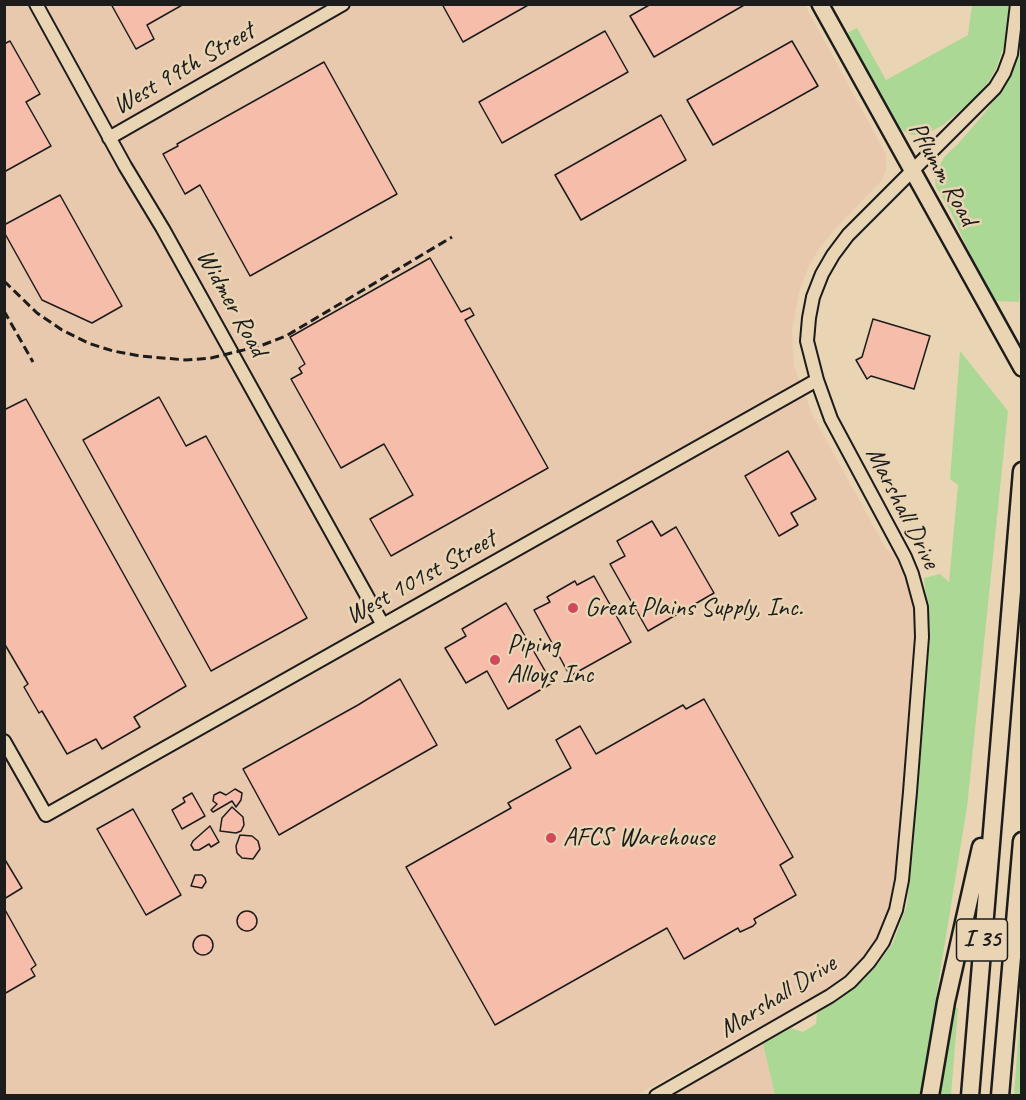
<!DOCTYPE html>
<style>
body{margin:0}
#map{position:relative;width:1026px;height:1100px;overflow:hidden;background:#e9d4b3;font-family:Caveat,sans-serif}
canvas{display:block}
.frame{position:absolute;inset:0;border:6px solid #1c1c1c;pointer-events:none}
</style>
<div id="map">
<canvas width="1026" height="1100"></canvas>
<div class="frame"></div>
</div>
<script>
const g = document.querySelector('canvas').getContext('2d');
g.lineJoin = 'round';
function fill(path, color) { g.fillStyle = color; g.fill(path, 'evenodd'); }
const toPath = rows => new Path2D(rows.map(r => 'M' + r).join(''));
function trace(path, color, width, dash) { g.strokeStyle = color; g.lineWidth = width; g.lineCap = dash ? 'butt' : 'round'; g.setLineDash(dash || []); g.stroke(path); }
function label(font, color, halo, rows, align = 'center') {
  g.font = font + ' Caveat,sans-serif'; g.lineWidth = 5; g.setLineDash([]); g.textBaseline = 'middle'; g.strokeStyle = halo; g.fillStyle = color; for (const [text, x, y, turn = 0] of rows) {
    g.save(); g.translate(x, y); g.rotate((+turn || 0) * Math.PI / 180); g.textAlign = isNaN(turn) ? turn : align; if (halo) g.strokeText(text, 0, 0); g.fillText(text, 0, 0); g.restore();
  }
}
fill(toPath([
 [5,5,805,5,886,154,886,171,881,181,836,228,818,250,808,268,800,288,792,329,794,366,813,416,886,549,893,554,902,570,915,609,916,629,895,885,885,923,866,955,843,976,825,990,637,1095,5,1096],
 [763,1044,775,1095,671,1096]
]), '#e9c9ad');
fill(toPath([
 [972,5,1009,5,1004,45,996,69,989,81,978,96,943,125,925,135,911,135,902,130,897,123,847,33,857,28,886,80,968,35],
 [1021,13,1022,265,1019,302,994,301,978,272,951,212,936,187,935,180,938,168,945,156,957,145,983,115,1006,83,1017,58],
 [960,351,1008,411,967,807,920,1095,775,1095,763,1044,791,1028,803,1032,816,1024,817,1013,837,1001,863,980,877,965,893,943,907,905,930,637,924,578,940,574,949,582,958,485,950,479],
 [1021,1002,1021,1095,1014,1095],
 [953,1007,958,1008,951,1095,939,1096]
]), '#acd896');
const building = toPath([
 [111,4,184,4,147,25,154,39,136,49,111,4],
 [442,4,530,4,463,42,442,4],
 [651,4,746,4,654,57,630,16,651,4],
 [605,31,628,72,502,143,479,102,605,31],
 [10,41,40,94,26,102,51,146,4,172,4,44,10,41],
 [792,41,818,86,713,145,687,100,792,41],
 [324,62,397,194,250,276,200,185,185,194,163,154,178,146,177,144,324,62],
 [661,115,686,160,581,220,555,175,661,115],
 [60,195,122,306,92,323,42,300,4,232,4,225,60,195],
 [430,258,461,312,470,308,474,315,465,320,548,468,391,556,370,519,413,495,384,444,341,468,291,379,302,373,299,368,305,364,290,337,430,258],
 [873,319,930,336,914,389,871,376,867,379,856,360,862,357,873,319],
 [159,397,186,446,206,436,307,618,211,671,83,440,159,397],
 [26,399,186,686,134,717,140,727,102,749,96,739,67,754,42,711,39,713,24,687,28,684,4,643,4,410,26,399],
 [788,451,816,499,791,513,798,525,779,536,745,476,788,451],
 [652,521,661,536,676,527,714,593,648,631,610,564,625,556,617,541,652,521],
 [594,576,631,642,570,676,534,610,550,602,547,597,575,581,577,585,594,576],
 [506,603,552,683,508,709,487,671,466,683,445,648,466,636,462,629,506,603],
 [400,679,437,745,279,835,243,769,358,705,400,679],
 [704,699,793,857,780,865,796,895,754,919,756,923,753,926,740,932,738,928,684,959,667,928,495,1025,406,867,511,808,508,803,571,768,556,740,580,726,596,754,683,705,686,709,704,699],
 [235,789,242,793,241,800,236,807,232,801,213,812,211,810,217,804,213,801,214,795,220,792,226,795,235,789],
 [192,793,205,816,182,829,172,810,185,802,183,798,192,793],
 [232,807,243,817,244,825,241,831,236,833,220,831,222,818,232,807],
 [133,809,181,895,146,915,97,829,133,809],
 [210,826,219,842,211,847,209,844,199,850,194,850,191,845,193,841,210,826],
 [240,835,252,836,258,841,260,849,253,859,242,858,237,853,236,846,240,835],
 [4,858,22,888,4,899,4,858],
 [195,875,202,875,205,878,206,882,202,888,191,886,195,875],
 [4,908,36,965,31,969,35,976,4,994,4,908],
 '237 921a10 10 0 1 1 20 0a10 10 0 1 1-20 0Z',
 '193 945a10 10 0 1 1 20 0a10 10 0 1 1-20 0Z'
]);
fill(building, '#f5bdaa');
trace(building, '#1c1c1c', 1.5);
const minor = toPath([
 [36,4,125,166,163,229,383,625],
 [109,138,343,4],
 [4,741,46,815,817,380],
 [656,1096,830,996,850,982,869,962,883,942,896,910,902,880,910,792,922,637,921,607,912,574,905,557,831,419,817,380,807,341,809,318,813,297,822,274,833,255,848,235,995,88,1004,73,1011,54,1017,4]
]);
const major = toPath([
 [820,4,1022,368]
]);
const highway = toPath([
 [930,1096,946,1002,981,847],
 [970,1096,1022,471],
 [1000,1096,1022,841]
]);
trace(minor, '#1c1c1c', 16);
trace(major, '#1c1c1c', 20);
trace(highway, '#1c1c1c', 21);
trace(minor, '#e9d4b3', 12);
trace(major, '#e9d4b3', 15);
trace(highway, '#e9d4b3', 16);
trace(toPath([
 [4,281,37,313,62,330,88,343,113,351,140,356,186,360,211,358,260,346,286,336,452,237],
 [4,311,33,362]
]), '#1c1c1c', 3, [9, 4.5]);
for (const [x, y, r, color] of [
 [573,608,6,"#d1495b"],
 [495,660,6,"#d1495b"],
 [551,838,6,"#d1495b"]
]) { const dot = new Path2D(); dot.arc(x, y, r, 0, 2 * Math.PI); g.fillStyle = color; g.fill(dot); trace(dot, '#e9d4b3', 2); }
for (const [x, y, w] of [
 [982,940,51]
]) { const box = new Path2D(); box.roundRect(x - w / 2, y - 21, w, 42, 4.5); g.fillStyle = '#e9d4b3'; g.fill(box); trace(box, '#1c1c1c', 1.5); }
label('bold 24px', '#1c1c1c', null, [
 ["I 35",982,940]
]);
label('26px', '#1c1c1c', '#e9d4b3', [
 ["West 99th Street",184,69,-30],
 ["Pflumm Road",942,174,61],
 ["Widmer Road",231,303,61],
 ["Marshall Drive",902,508,63],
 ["West 101st Street",421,578,-29],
 ["Marshall Drive",778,997,-32]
]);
label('26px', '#1c1c1c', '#e9d4b3', [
 ["Great Plains Supply, Inc.",585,608],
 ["Piping",507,645],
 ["Alloys Inc",507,675],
 ["AFCS Warehouse",563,838]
], 'left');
</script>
